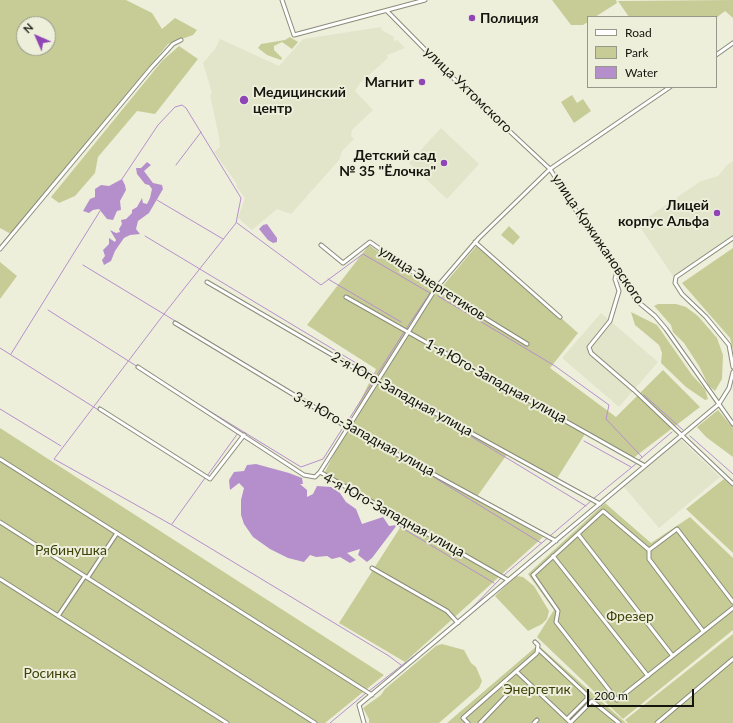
<!DOCTYPE html>
<meta charset="utf-8">
<style>
body{margin:0}
#map{position:relative;width:733px;height:723px;overflow:hidden;background:#edefdb;font-family:Lato,sans-serif}
canvas{display:block}
.legend{position:absolute;left:587px;top:16px;width:130px;height:72px;box-sizing:border-box;background:#edefdb;border:1px solid #969889;margin:0;padding:5px 7px;list-style:none;font-size:12px;color:#14150e}
.legend li{display:flex;align-items:center;gap:8px;height:20px}
.legend b{width:20px;border:1px solid #969889}
.north{position:absolute;left:16px;top:16px;width:40px;height:40px;box-sizing:border-box;background:#edefdb;border:1px solid #969889;border-radius:50%;rotate:315deg;font-size:11px;font-weight:700;line-height:16px;text-align:center;color:#14150e}
.north::after{content:'';display:block;margin:auto;width:14px;height:18px;background:#8f45b6;clip-path:polygon(50% 0,100% 100%,50% 72%,0 100%)}
.scale{position:absolute;left:587px;top:689px;width:107px;height:18px;box-sizing:border-box;border:2px solid #14150e;border-top:0;padding-left:5px;font-size:12px;line-height:14px;white-space:nowrap;color:#14150e;-webkit-text-stroke:3px #edefdb;paint-order:stroke}
</style>
<div id="map">
<canvas width="733" height="723"></canvas>
<ul class="legend">
<li><b style="height:5px;background:#fff"></b>Road</li>
<li><b style="height:11px;background:#c7cc97"></b>Park</li>
<li><b style="height:11px;background:#b58fcc"></b>Water</li>
</ul>
<div class="north">N</div>
<div class="scale">200 m</div>
</div>
<script>
const g = document.querySelector('canvas').getContext('2d');
g.lineJoin = 'round';
function fill(path, color) { g.fillStyle = color; g.fill(path, 'evenodd'); }
const toPath = rows => new Path2D(rows.map(r => 'M' + r).join(''));
function trace(path, color, width, dash) { g.strokeStyle = color; g.lineWidth = width; g.lineCap = dash ? 'butt' : 'round'; g.setLineDash(dash || []); g.stroke(path); }
function label(font, color, halo, rows, align = 'center') {
  g.font = font + ' Lato,sans-serif'; g.lineWidth = 4; g.setLineDash([]); g.textBaseline = 'middle'; g.strokeStyle = halo; g.fillStyle = color; for (const [text, x, y, turn = 0] of rows) {
    g.save(); g.translate(x, y); g.rotate((+turn || 0) * Math.PI / 180); g.textAlign = isNaN(turn) ? turn : align; if (halo) g.strokeText(text, 0, 0); g.fillText(text, 0, 0); g.restore();
  }
}
fill(toPath([
 [381,27,382,30,394,37,394,42,397,40,405,48,387,55,388,58,360,83,355,91,373,110,352,130,351,136,354,139,342,151,339,160,291,214,277,209,252,230,238,218,245,198,236,186,237,184,214,152,220,147,219,137,210,95,212,93,203,63,215,49,220,39,279,66,303,39],
 [441,128,479,164,447,199,409,163],
 [733,161,733,236,673,276,638,224,701,181,718,176,727,165],
 [601,313,658,362,619,407,562,358],
 [680,439,720,477,659,528,624,487]
]), '#e2e5c9');
fill(toPath([
 [0,0,126,0,152,13,162,29,175,18,197,30,193,35,168,44,11,234,0,228],
 [24,24,48,24,48,48,24,48],
 [552,0,616,0,617,3,595,17,588,17,588,22,583,25,571,25],
 [733,0,733,18,725,11,716,18,629,17,618,1],
 [290,37,298,42,292,49,282,42,274,46,274,50,282,58,281,60,267,55,258,48,261,44,285,40],
 [179,46,198,59,155,114,137,111,98,157,95,173,75,196,59,203,51,197,162,61],
 [572,95,577,103,583,99,591,111,574,123,561,102],
 [509,226,520,237,513,245,501,235],
 [478,244,578,333,550,368,616,417,663,370,700,407,632,459,585,434,556,480,508,453,476,498,543,537,405,662,339,623,403,523,323,476,376,369,307,325,369,245,437,293],
 [733,248,733,350,730,338,682,283],
 [0,262,17,276,0,299],
 [658,304,676,304,686,307,698,316,717,338,723,355,722,379,715,391,709,386,699,366,684,343,673,332,671,325,656,308,654,306],
 [631,312,657,325,692,375,705,389,708,399,705,400,686,387,661,363,662,353,659,345,635,325],
 [718,410,733,428,733,457,706,437,697,427],
 [0,428,384,675,325,723,0,723],
 [724,479,733,487,733,553,686,509],
 [605,503,651,543,690,517,733,558,733,630,623,719,537,637,554,610,528,574],
 [516,576,523,577,534,586,549,611,547,619,542,624,528,631,495,596],
 [733,634,733,723,628,723,625,720],
 [442,644,464,650,471,663,476,667,482,681,479,688,439,723,369,723,369,719,363,708,381,695,385,689,436,646],
 [538,645,626,723,447,723]
]), '#c7cc97');
fill(toPath([
 [147,162,151,165,144,171,153,183,162,185,163,189,149,213,138,221,136,229,140,234,130,235,124,238,115,251,111,261,104,265,102,260,105,256,103,250,109,244,109,238,115,242,116,240,110,230,116,233,120,232,119,229,122,224,121,220,126,219,132,213,132,210,137,207,142,198,143,203,147,204,150,198,152,189,149,185,145,184,137,174,136,168,141,168],
 [122,179,125,185,126,190,120,201,121,210,117,211,113,220,107,219,99,209,93,210,89,213,83,211,90,199,95,197,95,189,101,185,109,186],
 [267,224,277,238,277,242,273,243,268,240,259,229,263,225],
 [256,464,289,473,302,478,303,484,300,484,307,490,307,497,313,494,317,486,331,487,340,493,346,502,356,509,362,524,383,517,389,526,397,525,372,558,367,562,358,555,360,549,347,553,356,560,350,563,340,557,332,559,327,556,316,557,310,555,304,562,288,558,270,549,253,537,244,524,241,515,241,500,244,488,239,483,230,490,229,480,234,472,244,471,247,465]
]), '#b58fcc');
trace(toPath([
 [176,165,201,132],
 [122,179,158,125,175,107,182,105,186,108,241,198,236,223,164,314,54,459,172,525,389,656,401,665],
 [157,200,223,239],
 [237,223,321,285,363,254,430,293,406,329],
 [145,236,376,375],
 [83,265,266,376],
 [328,279,401,322],
 [438,296,555,366,609,405,606,419,642,457],
 [48,310,138,367],
 [0,348,127,428],
 [11,354,100,211],
 [444,354,459,363],
 [375,378,404,332],
 [644,395,683,430],
 [185,396,301,467,323,459,344,426],
 [0,409,61,446],
 [434,414,586,506],
 [346,424,373,381],
 [357,431,362,433],
 [690,436,733,474],
 [584,441,631,467],
 [639,460,672,432],
 [414,465,541,543],
 [207,476,238,433],
 [593,499,637,463],
 [172,524,205,478],
 [397,525,494,583],
 [503,576,591,501],
 [466,614,501,578],
 [369,691,437,638],
 [330,723,366,693]
]), '#b58fcc', 1);
const street = toPath([
 [282,0,294,35,425,0],
 [387,11,459,84,550,169,582,220,637,301,655,316,666,329,733,424],
 [716,55,733,43],
 [733,238,676,277,675,283,682,294,706,317,729,345,733,367],
 [475,242,560,317],
 [321,245,343,263,370,242,436,288,527,344],
 [0,249,151,68,173,44,181,40],
 [617,271,615,279,619,291,610,321,589,347,591,353,634,390,733,484],
 [207,282,377,381,600,504],
 [346,297,645,466],
 [175,323,347,427,556,541],
 [138,367,304,475,315,477,320,472,508,580],
 [100,409,210,479,244,435],
 [0,459,372,695],
 [320,472,436,288,479,238,550,169,670,87],
 [0,522,315,723],
 [578,534,672,655],
 [649,550,603,511,533,575,558,611,556,622,617,700,733,608],
 [553,556,648,676],
 [372,568,447,611,458,623],
 [88,577,117,533],
 [0,579,227,723],
 [58,616,85,576],
 [703,631,649,559,649,550,677,529,733,602],
 [538,649,587,695,587,699,567,719],
 [516,671,571,723],
 [364,723,359,705,719,404,729,388,733,372],
 [468,723,463,718,537,653,538,645,535,642],
 [480,723,507,695],
 [534,723,537,720],
 [570,723,592,701,619,723],
 [657,723,733,659]
]);
trace(street, '#8a8c79', 5);
trace(street, '#fff', 3);
for (const [x, y, r, color] of [
 [472,18,4,"#8f45b6"],
 [422,82,4,"#8f45b6"],
 [244,100,5,"#8f45b6"],
 [444,163,4,"#8f45b6"],
 [717,213,4,"#8f45b6"]
]) { const dot = new Path2D(); dot.arc(x, y, r, 0, 2 * Math.PI); g.fillStyle = color; g.fill(dot); trace(dot, '#edefdb', 1.5); }
label('bold 14px', '#14150e', '#edefdb', [
 ["Полиция",480,18,"left"],
 ["Магнит",414,82],
 ["Медицинский",253,92,"left"],
 ["центр",253,108,"left"],
 ["Детский сад",436,155],
 ["№ 35 \"Ёлочка\"",436,171],
 ["Лицей",709,205],
 ["корпус Альфа",709,221]
], 'right');
label('14px', '#14150e', '#edefdb', [
 ["улица Ухтомского",468,90,44],
 ["улица Кржижановского",598,239,56],
 ["улица Энергетиков",432,283,33],
 ["1-я Юго-Западная улица",496,381,29],
 ["2-я Юго-Западная улица",402,394,29],
 ["3-я Юго-Западная улица",364,434,29],
 ["4-я Юго-Западная улица",394,515,29]
]);
label('14px', '#3f4207', '#edefdb', [
 ["Рябинушка",71,550],
 ["Фрезер",630,616],
 ["Росинка",50,673],
 ["Энергетик",537,689]
]);
</script>
